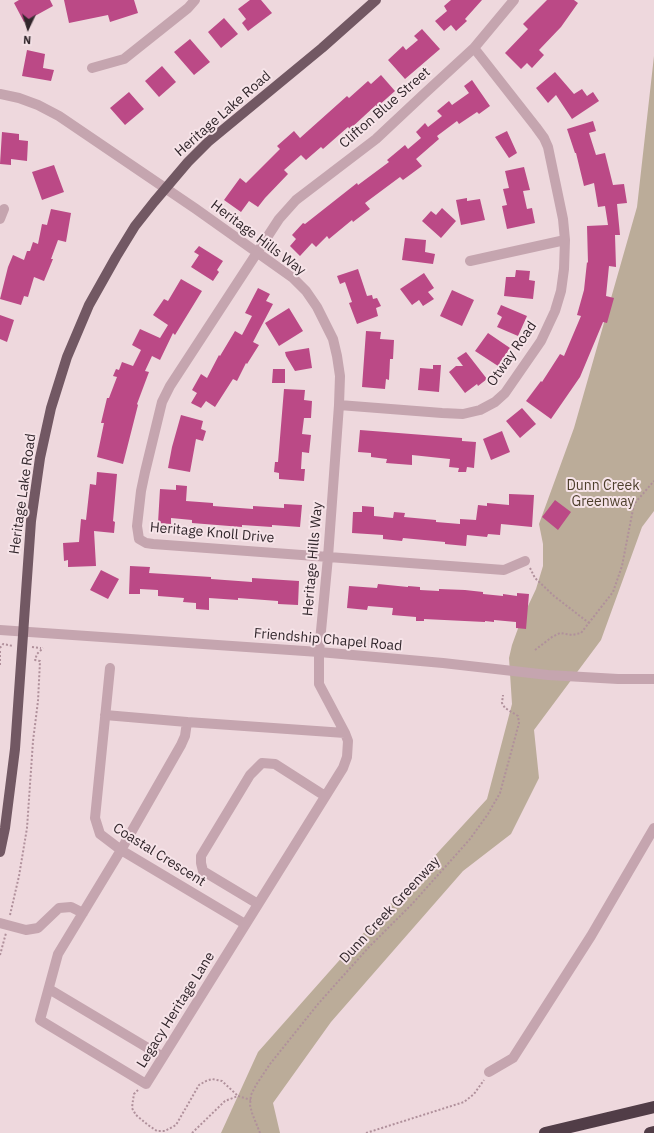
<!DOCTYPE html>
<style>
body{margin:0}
#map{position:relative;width:654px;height:1133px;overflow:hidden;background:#eed8dd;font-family:"IBM Plex Sans",sans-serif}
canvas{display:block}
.north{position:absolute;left:8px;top:8px;width:40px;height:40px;-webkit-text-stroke:3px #f6e3e8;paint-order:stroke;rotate:184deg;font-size:11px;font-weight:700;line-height:16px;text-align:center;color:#31262b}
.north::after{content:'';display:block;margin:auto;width:14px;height:18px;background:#31262b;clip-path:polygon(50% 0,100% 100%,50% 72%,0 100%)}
</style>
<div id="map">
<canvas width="654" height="1133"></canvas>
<div class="north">N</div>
</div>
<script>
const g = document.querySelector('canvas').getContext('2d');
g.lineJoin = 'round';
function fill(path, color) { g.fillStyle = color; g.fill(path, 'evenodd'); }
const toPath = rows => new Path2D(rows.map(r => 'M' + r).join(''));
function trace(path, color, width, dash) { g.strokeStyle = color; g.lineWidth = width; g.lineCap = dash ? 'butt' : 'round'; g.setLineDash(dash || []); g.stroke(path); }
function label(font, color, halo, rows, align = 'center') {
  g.font = font + ' "IBM Plex Sans",sans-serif'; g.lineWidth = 4; g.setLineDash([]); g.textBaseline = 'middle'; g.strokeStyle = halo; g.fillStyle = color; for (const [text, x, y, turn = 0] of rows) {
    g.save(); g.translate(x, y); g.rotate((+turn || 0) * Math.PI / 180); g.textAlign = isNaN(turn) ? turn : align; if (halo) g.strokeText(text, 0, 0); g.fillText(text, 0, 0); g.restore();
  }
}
fill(toPath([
 [654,56,654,511,642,527,601,640,534,730,539,778,511,834,463,871,331,1022,273,1103,280,1133,221,1133,258,1052,360,937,487,799,512,704,509,658,512,645,520,623,536,589,543,566,543,544,539,524,574,428,637,207]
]), '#bbac99');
fill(toPath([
 [19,0,50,0,53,6,24,22,14,3],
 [64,0,134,0,138,13,110,22,108,15,69,23],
 [250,0,261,0,272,13,248,31,242,23,246,19,238,9],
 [451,0,482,0,465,19,467,21,456,31,451,25,444,31,435,21,447,11,444,6],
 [547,0,574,0,578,3,561,27,539,50,544,55,532,68,527,63,521,69,505,53,528,29,523,24],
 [224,18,238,34,221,48,208,32],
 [422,29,440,49,405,79,388,60,403,46,406,50,418,40,414,36],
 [190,39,210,62,194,75,174,52],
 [27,50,45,54,43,68,54,70,51,81,22,76],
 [162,66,176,82,159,97,145,81],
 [555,72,574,94,582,89,587,96,593,92,599,101,572,119,556,95,548,103,536,88],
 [381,75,395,91,377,107,376,105,350,129,348,127,323,149,321,147,306,160,301,155,284,170,288,174,265,198,258,207,249,201,241,212,224,200,240,178,246,183,280,149,277,146,294,131,300,138,347,96,349,98,368,81,371,84],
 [472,80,490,106,479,114,477,112,459,124,457,121,437,136,439,139,416,159,422,166,403,180,400,177,365,203,370,209,353,222,352,220,329,239,327,236,316,247,312,243,300,256,290,246,296,239,292,235,303,223,305,224,357,183,358,185,389,162,387,160,405,145,408,149,421,138,416,132,425,123,428,127,442,116,437,111,449,101,452,105,469,93,464,86],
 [129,92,144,109,125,125,110,108],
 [593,121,596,131,589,133,596,155,605,153,613,185,624,184,627,203,617,204,620,235,615,235,616,267,609,266,606,296,614,298,607,323,603,322,580,377,551,419,526,401,541,381,542,382,560,354,564,356,581,316,577,315,584,290,587,262,588,263,587,226,608,225,605,206,598,207,594,183,584,186,576,153,575,153,567,129],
 [507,131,517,153,509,158,495,137],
 [2,132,19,134,19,140,28,141,27,161,11,159,11,165,0,164],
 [54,165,64,192,42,200,32,172],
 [524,167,530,190,523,191,527,209,532,208,535,223,507,229,502,206,507,205,503,189,509,188,505,171],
 [467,198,467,201,480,199,485,220,461,225,456,200],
 [442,208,456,221,441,238,422,221,431,211,436,215],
 [51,209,71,213,66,242,58,240,51,259,53,259,44,281,34,277,28,297,24,296,21,305,0,299,8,267,13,255,24,260,27,251,30,251,33,242,38,244,42,224,47,225],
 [405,238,426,240,425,252,435,254,433,264,402,260],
 [199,246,223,261,217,270,219,272,213,281,191,267,199,255,194,252],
 [358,269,367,296,372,295,373,299,377,298,381,306,376,308,378,316,357,324,349,303,352,302,345,282,340,284,337,276],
 [516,270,530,271,529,280,535,281,533,299,504,296,506,277,515,277],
 [424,273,434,288,428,292,434,299,423,306,419,300,412,305,400,289],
 [181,279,202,291,175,335,173,333,160,360,152,356,145,371,149,372,137,404,138,405,123,464,97,457,104,423,101,423,107,398,109,398,117,377,113,376,116,369,119,370,122,362,133,366,141,350,132,345,140,329,160,338,168,325,153,315,164,299,168,301],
 [258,288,270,294,266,301,273,304,253,342,259,345,247,364,246,363,237,381,233,379,215,407,206,401,201,408,191,403,197,393,192,390,201,374,207,378,219,355,220,356,235,331,242,335,252,316,245,313],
 [452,290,474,300,462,326,440,316],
 [501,305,527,316,518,336,497,327,502,317,497,314],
 [289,308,303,331,279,346,265,323],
 [0,315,14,320,7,342,0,339],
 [366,331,381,332,380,339,394,340,393,359,390,359,389,380,386,379,385,389,362,387],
 [488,333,510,348,498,366,475,351],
 [309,348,312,368,295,371,286,356,285,352],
 [466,352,487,379,478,386,477,384,465,393,449,372,456,366,463,366,457,358],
 [433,365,441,365,439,392,418,390,420,368,433,369],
 [273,369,285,369,285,383,272,383],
 [284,389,305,390,304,400,312,401,311,418,304,418,302,434,311,435,309,453,302,452,301,469,305,469,304,481,279,479,279,473,274,472,275,462,278,462],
 [522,408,536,424,520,438,506,421],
 [181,415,203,421,201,429,206,431,203,441,196,439,190,472,168,468,172,447],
 [360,430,462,438,462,441,476,442,474,468,467,467,466,472,458,472,459,468,449,467,450,459,412,455,412,465,386,463,387,459,371,457,371,453,358,452],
 [502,431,510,452,491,460,483,439],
 [97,472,117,474,113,521,115,522,114,533,94,531,96,566,68,567,68,560,64,561,63,543,79,542,81,519,86,520,90,484,96,485],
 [176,485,187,486,186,501,213,503,213,506,253,509,253,506,284,508,284,504,302,505,300,527,272,525,272,527,242,525,242,527,192,523,192,520,171,518,171,524,158,523,160,489,176,490],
 [509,494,534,495,532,527,501,524,500,535,488,534,487,537,467,535,466,546,445,544,445,542,403,538,402,541,383,539,383,535,352,533,353,512,362,512,362,506,374,507,374,516,393,518,394,512,405,513,404,517,436,520,436,522,460,524,460,519,476,520,478,505,487,506,487,503,509,505],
 [555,500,571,512,558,530,542,517],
 [130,566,150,567,149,573,211,577,211,579,252,582,252,578,299,581,298,605,278,604,278,601,238,598,238,600,209,598,209,610,196,609,196,603,183,602,184,598,158,596,158,590,140,589,140,594,129,594],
 [101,570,119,579,108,599,90,590],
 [378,584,408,587,408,586,420,587,420,590,439,591,439,589,465,590,483,592,483,594,503,596,503,594,517,596,517,593,529,594,526,629,516,628,516,622,494,620,494,622,485,621,485,622,424,619,424,621,416,621,416,617,392,615,393,608,368,606,367,610,347,608,349,586,377,588]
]), '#bb4986');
trace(toPath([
 [530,568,535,578,554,596,589,623],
 [32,647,41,648],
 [0,648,3,644,13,646],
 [535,650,552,637,560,633,572,635,581,633,613,592,622,566,634,504,654,481],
 [0,651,0,666],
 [10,915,19,876,27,828,33,741,38,701,40,661,35,660,37,654,43,648],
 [0,955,6,933],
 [138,1090,134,1094,133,1100,132,1108,136,1115,148,1125,157,1131,165,1131,176,1125,199,1085,206,1081,212,1079,222,1081,238,1096],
 [192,1133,225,1101,238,1096,251,1100],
 [260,1133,252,1113,250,1105,251,1095,256,1085,270,1064,318,1004,368,948,413,903,470,839,488,814,500,793,519,723,518,716,505,708,502,703,503,695],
 [366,1133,464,1102,474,1094,484,1080]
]), '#b0909b', 2, [2, 2]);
trace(toPath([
 [514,0,474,48,424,94,376,139,296,200,279,219,170,386,162,402,145,472,141,491,137,526,139,539,146,543,153,544,504,570,525,561],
 [92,68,124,59,188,8,195,0],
 [0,94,19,98,38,105,59,116,196,209,293,278,306,291,317,307,333,339,337,356,340,376,339,405,328,557,319,652,319,684,345,733,348,741,347,757,343,768,146,1084,40,1020,58,954,121,850,181,745,185,736,187,722],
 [0,219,4,209],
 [470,261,565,240],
 [339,405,442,413,463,414,480,410,495,402,505,393,541,341,555,311,561,291,564,269,565,240,563,219,548,147,544,138,536,127,474,48],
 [0,630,319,652,443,663,548,675,618,679,654,679],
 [110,668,95,818,100,834,121,850,245,924],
 [105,715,187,722,345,733],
 [258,904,203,871,201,863,201,856,250,775,262,763,275,764,325,796],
 [0,923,26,930,38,928,59,908,71,907,83,913],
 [49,989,163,1057],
 [489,1072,513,1058,591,936,654,828]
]), '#c5a5af', 10);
trace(toPath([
 [0,852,5,828,15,749,31,521,40,458,51,408,67,357,89,305,116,257,135,226,154,202,188,162,208,142,322,48,376,0]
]), '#725863', 10);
trace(toPath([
 [545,1133,654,1107],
 [650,1133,654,1132]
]), '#513d47', 12);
label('14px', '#31262b', '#f6e3e8', [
 ["Clifton Blue Street",385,108,-41],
 ["Heritage Lake Road",223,114,-41],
 ["Heritage Hills Way",258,238,37],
 ["Otway Road",512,354,-55],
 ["Heritage Lake Road",23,494,-82],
 ["Heritage Knoll Drive",212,533,5],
 ["Heritage Hills Way",313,559,-85],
 ["Friendship Chapel Road",328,640,5],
 ["Coastal Crescent",159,855,32],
 ["Dunn Creek Greenway",390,910,-47],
 ["Legacy Heritage Lane",176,1010,-58]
]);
label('14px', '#4d3f2c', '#f6e3e8', [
 ["Dunn Creek",603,486],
 ["Greenway",603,502]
]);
</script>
